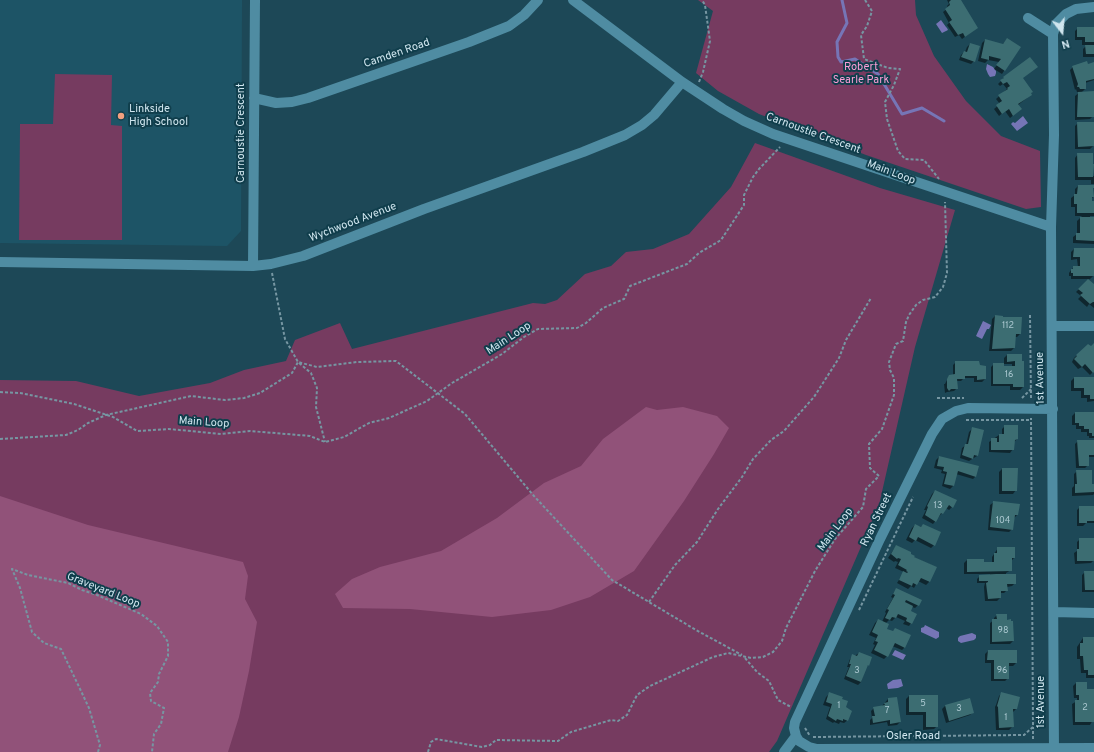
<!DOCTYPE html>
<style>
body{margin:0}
#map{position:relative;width:1094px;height:752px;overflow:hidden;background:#1d4857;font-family:Overpass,sans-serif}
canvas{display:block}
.north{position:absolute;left:1042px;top:12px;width:40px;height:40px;-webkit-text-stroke:3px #103e4c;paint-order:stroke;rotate:164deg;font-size:11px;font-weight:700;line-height:16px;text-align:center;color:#d0e6ef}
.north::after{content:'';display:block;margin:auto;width:14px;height:18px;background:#d0e6ef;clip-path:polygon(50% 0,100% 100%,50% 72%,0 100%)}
</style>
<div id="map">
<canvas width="1094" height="752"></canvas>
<div class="north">N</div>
</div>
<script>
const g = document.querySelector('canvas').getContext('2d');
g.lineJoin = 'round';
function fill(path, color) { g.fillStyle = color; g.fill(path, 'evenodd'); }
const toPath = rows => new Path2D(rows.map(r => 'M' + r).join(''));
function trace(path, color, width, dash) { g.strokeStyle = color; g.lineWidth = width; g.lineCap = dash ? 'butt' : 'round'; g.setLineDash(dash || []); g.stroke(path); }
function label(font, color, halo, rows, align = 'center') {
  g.font = font + ' Overpass,sans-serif'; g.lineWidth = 4; g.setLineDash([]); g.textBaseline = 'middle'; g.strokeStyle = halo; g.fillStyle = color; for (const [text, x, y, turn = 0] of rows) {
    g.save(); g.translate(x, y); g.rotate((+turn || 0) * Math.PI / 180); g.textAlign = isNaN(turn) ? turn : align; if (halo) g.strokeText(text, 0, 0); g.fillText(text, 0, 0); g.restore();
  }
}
fill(toPath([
 [0,0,242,0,241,231,227,246,0,243]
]), '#1d5466');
fill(toPath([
 [698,0,915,0,916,15,934,56,966,101,1001,136,1040,151,1041,207,1026,209,866,155,759,114,718,91,696,73,713,11],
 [55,74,112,75,111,125,122,126,122,240,19,240,20,124,53,124],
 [755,143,880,188,955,210,915,347,879,505,777,741,769,752,0,752,0,380,76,381,139,396,210,383,244,370,286,361,295,340,340,323,352,349,533,303,545,304,557,300,585,274,611,266,626,252,653,249,689,234,731,187]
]), '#763b60');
fill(toPath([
 [646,407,657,410,683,407,717,416,729,428,714,454,684,501,634,571,590,597,551,610,492,617,410,609,343,608,335,594,352,579,380,567,441,551,497,518,544,483,581,466,603,439],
 [0,496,88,525,243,562,248,576,245,599,257,622,249,671,239,717,228,752,0,752]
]), '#915279');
fill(toPath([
 [941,20,946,27,947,28,948,30,942,33,936,24],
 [987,64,993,67,996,71,996,73,995,76,990,77,988,74,986,69],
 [1023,116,1028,123,1017,131,1011,124,1013,122,1015,123],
 [983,321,991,325,989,329,987,329,982,339,976,336],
 [925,625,939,632,939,637,936,639,921,632,921,628,924,627],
 [972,633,976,635,976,638,974,640,961,643,958,641,958,638,960,636],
 [895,650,906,655,903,660,892,655],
 [901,679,903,686,898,688,888,689,887,684,893,680]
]), '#7675b6');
fill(toPath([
 [947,0,959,0,977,28,962,39,959,35,955,37,947,25,949,23,943,12,948,8,947,6,949,4],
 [1078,28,1094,28,1094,57,1083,57,1083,49,1087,45,1082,45,1082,40,1075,40,1075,31],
 [1007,39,1019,48,1002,74,994,69,999,62,988,60,985,63,978,61,982,43,985,40,1002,45],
 [970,44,974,61,971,64,959,60,961,55,964,52,965,52,967,47],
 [1094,63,1094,80,1085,83,1085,89,1081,93,1094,92,1093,116,1090,119,1075,120,1075,96,1080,92,1077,92,1076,89,1075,90,1070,70,1073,67],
 [1004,78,1022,78,1027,98,1018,105,1021,109,1010,118,1005,111,999,116,994,109,1000,104,996,99,1007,89,1003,84,1000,86,998,84],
 [1078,123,1093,146,1090,149,1075,149,1075,126],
 [1078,154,1092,176,1094,176,1094,184,1091,184,1091,180,1075,180,1075,158],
 [1078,186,1094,186,1092,190,1093,197,1091,199,1091,202,1094,202,1094,216,1090,216,1090,218,1094,218,1094,244,1073,243,1073,237,1077,234,1077,221,1082,216,1075,216,1075,207,1071,207,1071,198,1075,195,1075,189],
 [1074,249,1094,249,1094,272,1093,276,1090,279,1071,279,1071,276,1069,276,1069,273,1071,270,1074,267,1078,267,1077,259,1071,260,1071,252],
 [1088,280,1094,286,1094,308,1089,304,1087,307,1078,299,1081,296,1076,292],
 [995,316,1020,334,1017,337,1015,337,1014,348,1011,351,989,351,992,319],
 [1088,345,1091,348,1094,345,1094,371,1090,375,1082,367,1078,369,1072,362,1074,358],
 [1007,355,1021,355,1023,387,1020,390,1010,390,1010,386,991,386,991,367,994,364,1004,364,1004,358],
 [1003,364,1012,364,1012,367,1003,367],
 [956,362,985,379,982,382,974,382,974,378,964,378,961,381,956,381,957,388,954,391,947,392,945,393,944,384,945,384,949,376,953,376,953,365],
 [1074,378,1094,378,1094,401,1087,402,1087,398,1081,398,1081,391,1071,391,1071,381],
 [1075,413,1094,413,1094,438,1089,438,1089,436,1087,436,1087,432,1081,432,1081,429,1076,429,1076,425,1072,425,1072,416],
 [1005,426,1017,439,1014,442,1013,449,1010,453,989,452,989,442,999,435,1002,435,1002,429],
 [972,429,983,431,977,456,969,461,960,458,962,448,966,445,969,432],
 [1078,441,1094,441,1094,457,1088,457,1088,465,1085,468,1076,468,1075,444],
 [939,457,976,476,973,479,956,474,953,486,950,489,942,486,945,474,941,473,942,470,934,468,936,460],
 [1002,469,1016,490,1013,494,999,494,999,472],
 [1077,471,1091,485,1094,485,1094,494,1093,495,1072,496,1072,488,1074,486,1074,474],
 [935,491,952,507,949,510,946,508,933,524,922,518,926,510,924,510,932,494],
 [994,502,1017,515,1014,518,1012,529,1009,532,988,530,990,505],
 [1080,507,1094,507,1094,523,1086,523,1083,526,1077,526,1077,510],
 [915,525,921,527,923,525,934,545,931,548,915,540,912,543,906,540,912,528],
 [1080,539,1094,560,1091,563,1075,564,1074,553,1077,551,1077,542],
 [896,546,909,554,913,557,936,567,929,582,926,585,918,581,914,588,911,586,908,589,897,583,904,572,895,568,898,562,895,561,894,562,888,558],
 [998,548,1014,558,1011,561,1011,570,1006,573,1006,576,1015,583,1012,586,1007,587,1007,590,1004,593,1000,593,1000,598,997,601,985,601,984,587,985,583,977,583,977,579,980,576,990,575,990,574,964,574,964,563,967,560,992,563,992,557],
 [1085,572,1094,572,1094,592,1082,592,1082,575],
 [896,589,918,605,915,608,912,607,910,611,911,623,909,626,903,624,905,621,896,617,892,621,889,620,885,624,885,629,892,632,895,629,905,647,902,650,892,646,887,656,884,659,871,653,875,645,873,644,876,638,869,635,875,623,878,620,882,622,886,613,885,612,893,598,891,597],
 [997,615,1006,621,1013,641,1010,644,990,644,990,623,994,620,994,618],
 [1083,638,1094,638,1094,678,1086,678,1086,673,1081,673,1080,659,1077,659,1077,647],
 [988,651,1016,663,1013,666,1008,666,1008,678,1005,681,991,681,991,663,985,663,985,654],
 [859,653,868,665,866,667,861,682,858,685,844,679,849,667,847,667,850,659],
 [1076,683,1086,690,1094,690,1094,718,1090,725,1073,725,1072,704,1077,701,1077,698,1074,698,1073,686],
 [1002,693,1016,709,1013,712,1012,727,1009,730,996,730,995,707,996,705,999,696],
 [829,694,841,700,848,720,844,723,840,722,839,724,834,722,833,723,826,719,830,707,823,705,826,697],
 [909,696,937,696,937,726,934,729,923,730,923,715,906,715,906,699],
 [888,699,900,722,897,725,888,726,887,722,870,725,870,720,872,718,871,711,874,708,882,706],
 [945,706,973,712,970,715,946,723,942,709]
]), '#0007');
trace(toPath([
 [842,0,847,23,837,42,838,57,841,62,855,59,878,74,902,114,922,108,944,121]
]), '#7675b6', 3);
fill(toPath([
 [951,0,961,0,978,28,965,37,963,33,958,35,949,22,952,20,945,9,950,5,949,2],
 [1077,27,1094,27,1094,42,1085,42,1085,37,1077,37],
 [1007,38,1021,47,1005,71,996,65,1001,59,989,56,989,60,981,58,985,39,1003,44],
 [970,43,980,46,975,62,961,57,964,51,967,52],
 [1085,45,1094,45,1094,54,1086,54],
 [1030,57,1038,67,1023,78,1033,92,1031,93,1032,95,1018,104,1022,109,1013,116,1009,109,1002,114,996,105,1002,101,998,95,1008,89,1007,88,1010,86,1007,82,1003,84,1000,80,1004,78,1003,77],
 [1087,61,1088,64,1094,62,1094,79,1086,81,1086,89,1080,89,1079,87,1077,87,1078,84,1072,66],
 [1094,91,1094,117,1077,117,1078,92],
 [1077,122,1094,122,1094,146,1078,147],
 [1077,153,1093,153,1093,164,1094,164,1093,177,1078,177],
 [1078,185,1094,185,1094,188,1093,188,1094,197,1092,197,1092,201,1094,201,1094,213,1077,213,1077,204,1074,204,1074,194,1077,194],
 [1080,217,1094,217,1094,241,1076,240,1076,233,1080,233],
 [1074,248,1094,248,1094,276,1073,276,1073,273,1071,273,1071,269,1073,269,1073,266,1080,266,1080,257,1073,257],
 [1088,279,1094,284,1094,302,1093,302,1090,304,1080,295,1083,293,1078,289],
 [995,315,1003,316,1003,317,1022,317,1021,334,1016,334,1015,348,992,349],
 [1094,343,1094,372,1093,373,1085,364,1082,367,1074,359,1077,356,1076,355,1088,344,1091,346],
 [1007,354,1022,354,1022,361,1024,361,1024,387,1013,387,1013,384,993,384,993,363,1004,363,1004,366,1015,366,1015,361,1007,362],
 [955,361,979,361,980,365,986,366,986,379,977,380,977,376,965,376,965,379,957,379,958,389,951,389,949,391,947,388,947,379,949,375,955,374],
 [1074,377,1094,377,1094,399,1090,399,1090,395,1084,395,1084,388,1074,388],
 [1075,412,1094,412,1094,436,1092,436,1092,433,1089,433,1089,429,1084,429,1084,426,1079,426,1079,423,1075,423],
 [1004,425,1018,425,1018,439,1015,440,1014,450,991,450,991,438,997,438,997,442,999,442,999,434,1004,434],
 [972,427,984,430,978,456,974,455,973,459,962,455,965,444,968,444],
 [1077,440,1094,440,1094,455,1089,455,1089,466,1079,466],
 [939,456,979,466,976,477,958,471,954,486,944,484,947,472,943,471,944,467,937,466],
 [1002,468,1018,468,1017,491,1002,491],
 [1076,470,1092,470,1092,484,1094,484,1094,492,1075,493,1075,484,1077,484],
 [935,490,957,500,953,508,949,505,943,514,941,513,936,522,925,515,928,507,927,506],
 [993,501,1020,504,1018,515,1015,515,1013,530,990,527],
 [1079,506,1094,506,1094,521,1087,521,1087,523,1079,523],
 [915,524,921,527,923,524,941,532,935,546,918,537,916,541,909,537],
 [1079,538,1094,538,1094,561,1077,561,1077,549,1079,549],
 [896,545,911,552,911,554,915,556,914,557,937,567,930,582,921,578,917,585,913,583,912,586,899,580,903,571,907,573,908,572,906,571,907,570,898,565,901,559,898,558,897,559,891,554],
 [997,547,1015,547,1015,558,1012,558,1012,571,967,572,967,559,984,559,984,562,994,562,994,553,997,553],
 [1084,571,1094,571,1094,590,1085,590],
 [996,574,1016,574,1016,584,1007,584,1008,591,1001,591,1001,598,988,599,986,583,988,582,988,581,979,581,979,575],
 [896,588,922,600,919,606,906,600,905,602,913,606,911,611,917,614,912,624,906,621,907,618,898,614,896,618,892,617,890,620,885,618,889,610,887,609,895,595,893,594],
 [996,614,1007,614,1007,620,1011,619,1011,621,1013,621,1014,641,992,642,992,619,997,619],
 [878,619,889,624,887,629,893,631,895,628,911,635,905,648,895,643,888,657,874,650,878,642,875,641,878,635,872,632],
 [1083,637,1094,637,1094,675,1088,675,1088,670,1084,670,1083,656,1080,656,1080,643,1083,643],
 [988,650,1017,650,1017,663,1009,663,1009,679,994,679,994,660,987,660],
 [859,652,872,657,869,666,868,665,861,682,846,676,851,664,849,664,852,654,857,656],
 [1076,682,1087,682,1087,689,1094,689,1094,722,1075,722,1075,700,1079,700,1079,695,1076,695],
 [829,692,843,697,842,699,848,701,846,707,852,711,848,721,843,719,843,721,837,719,836,721,828,716,832,704,826,702],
 [1001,692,1020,697,1017,709,1013,709,1014,727,999,728,998,707,997,706],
 [909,695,938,695,938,727,926,727,926,712,909,712],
 [897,697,901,722,890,724,890,720,873,723,872,716,875,716,873,707,885,705,884,703,888,702,888,698],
 [970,698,974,713,949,721,945,705]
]), '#3c6d72');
trace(toPath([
 [865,0,872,11,867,26,861,35,864,59,888,68,900,69,894,85,885,102,887,119,898,151,905,159,924,160,939,179],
 [699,82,703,72,710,41,705,5,702,0],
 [272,273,285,339,298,362,317,367,357,362,396,361,465,414,534,496,612,580,696,630,742,655],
 [1030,315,1031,399],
 [0,392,20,393,74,404,113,417,137,431,169,429,221,434,250,431,310,436,325,442,344,437,369,423,389,418,427,401,452,383,502,354,524,337,538,329,577,328,586,323,603,308,624,299,630,286,687,264,699,253,721,240,744,205,744,195,753,177,759,169,780,147],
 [937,398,964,398],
 [1022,398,1031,389],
 [966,420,1030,420],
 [0,439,66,435,78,430,88,423,106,415,191,396,225,400,244,398,260,393,292,373,298,362,311,373,317,388,316,407,325,442],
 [649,602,675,565,697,542,718,509,742,477,753,459,771,440,784,431,814,397,839,358,846,340,871,298],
 [859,610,913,497],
 [745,658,757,672,769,681,778,700,791,707],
 [805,728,810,736],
 [813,737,1024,735,1033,727,1031,418],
 [1033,739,1033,727],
 [98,752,100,745,89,708,81,691,61,649,44,643,32,632,20,588,12,569,28,575,68,583,82,590,97,595,141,614,157,626,168,642,168,656,159,674,158,682,150,693,151,701,164,708,161,724,154,734,152,752],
 [428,752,431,742,436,739,482,747,490,745,496,740,558,741,571,732,611,720,618,721,627,715,637,695,650,686,713,657,728,653,751,658,763,657,773,652,782,641,786,628,815,571,835,539,863,507,866,489,879,476,870,468,869,444,882,429,894,395,894,378,890,370,889,362,896,344,903,341,906,322,909,315,916,305,923,300,935,297,943,287,947,273,945,202]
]), '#7696a2', 2, [3, 2]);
trace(toPath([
 [573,0,682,82,723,109,744,121,773,134,1051,227],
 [1028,18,1053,34],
 [254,98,276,103,292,102,308,98,469,42,509,26,524,15,538,0],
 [0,262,253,266,271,264,303,256,424,209,583,152,625,135,642,125,654,115,682,82],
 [253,266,255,0],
 [1052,326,1094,326],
 [1053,409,968,408,956,411,942,419,932,434,880,539,795,722,794,728,796,736,799,741,809,747,817,749,1094,748],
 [1054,612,1094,613],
 [784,752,796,736],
 [1054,752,1051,227,1054,135,1053,34,1056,24,1066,14,1076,9,1094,7]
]), '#4f8ca2', 10);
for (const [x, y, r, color] of [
 [121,116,4,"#f2a07f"]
]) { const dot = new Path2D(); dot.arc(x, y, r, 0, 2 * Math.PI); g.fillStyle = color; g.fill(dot); trace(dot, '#103e4c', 1.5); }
label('9px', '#abc8d0', null, [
 ["112",1008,326],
 ["16",1009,375],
 ["13",938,506],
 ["104",1003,521],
 ["98",1003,631],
 ["3",857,671],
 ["96",1002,671],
 ["5",923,704],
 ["1",839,706],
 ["2",1085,708],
 ["3",959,709],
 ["7",887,711],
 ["1",1006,718]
]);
label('11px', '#d0e6ef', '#103e4c', [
 ["Camden Road",397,54,-19],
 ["Carnoustie Crescent",242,133,-90],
 ["Carnoustie Crescent",813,134,20],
 ["Main Loop",891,173,21],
 ["Wychwood Avenue",353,223,-21],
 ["Main Loop",509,339,-33],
 ["1st Avenue",1041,378,-91],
 ["Main Loop",204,423,4],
 ["Ryan Street",877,520,-64],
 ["Main Loop",836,530,-53],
 ["Graveyard Loop",103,591,22],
 ["1st Avenue",1042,702,-90],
 ["Osler Road",913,737]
]);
label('11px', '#fc9fd7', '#103e4c', [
 ["Robert",861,68],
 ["Searle Park",861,81]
]);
label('11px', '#d0e6ef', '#103e4c', [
 ["Linkside",129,110],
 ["High School",129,123]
], 'left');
</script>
